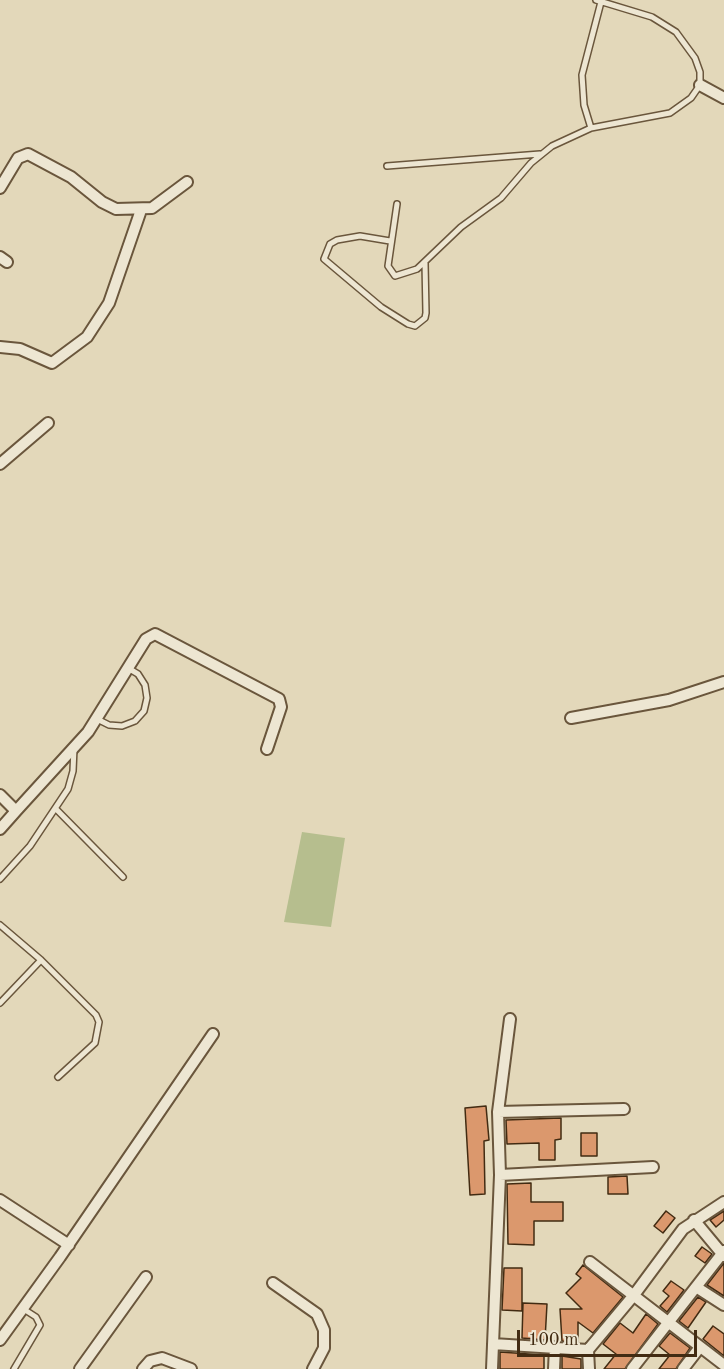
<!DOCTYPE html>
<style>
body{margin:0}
#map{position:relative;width:724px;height:1369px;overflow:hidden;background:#e3d8ba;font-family:"Old Standard TT",serif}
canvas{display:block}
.scale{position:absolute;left:517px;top:1330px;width:180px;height:27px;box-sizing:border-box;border:3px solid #422b12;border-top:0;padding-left:8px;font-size:18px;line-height:21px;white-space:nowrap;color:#422b12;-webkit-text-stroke:4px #ede6d2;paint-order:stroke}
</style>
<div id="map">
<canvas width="724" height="1369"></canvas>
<div class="scale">100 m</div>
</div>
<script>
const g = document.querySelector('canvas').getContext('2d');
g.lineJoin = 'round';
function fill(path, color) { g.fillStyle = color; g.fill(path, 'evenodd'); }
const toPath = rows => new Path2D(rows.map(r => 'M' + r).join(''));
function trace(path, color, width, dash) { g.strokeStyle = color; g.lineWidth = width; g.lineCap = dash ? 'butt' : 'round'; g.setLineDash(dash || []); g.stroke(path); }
fill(toPath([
 [302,832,345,838,331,927,284,922]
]), '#b6be8e');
const building = toPath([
 [486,1106,489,1140,484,1141,485,1194,470,1195,465,1108,486,1106],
 [561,1118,561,1139,555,1140,555,1160,539,1160,539,1143,507,1144,506,1120,561,1118],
 [581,1133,597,1133,597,1156,581,1156,581,1133],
 [627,1176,628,1194,608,1194,608,1177,627,1176],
 [531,1183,531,1202,563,1202,563,1221,534,1221,534,1245,508,1244,507,1184,531,1183],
 [666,1211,675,1218,663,1233,654,1226,666,1211],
 [724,1211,724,1220,716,1227,710,1220,724,1211],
 [702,1247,712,1254,705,1263,695,1256,702,1247],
 [724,1263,724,1296,707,1285,724,1263],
 [583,1265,623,1297,593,1333,578,1322,578,1342,562,1341,560,1309,582,1309,566,1293,581,1278,576,1274,583,1265],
 [504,1268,522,1268,522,1311,502,1310,504,1268],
 [671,1281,684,1290,667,1312,660,1306,669,1296,663,1291,671,1281],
 [698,1297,706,1302,688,1328,679,1321,698,1297],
 [523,1303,547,1304,545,1340,522,1338,523,1303],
 [646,1314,658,1324,625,1369,604,1369,616,1354,603,1344,620,1323,633,1333,646,1314],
 [713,1326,724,1334,724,1356,703,1339,713,1326],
 [670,1333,690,1348,676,1369,659,1369,670,1355,659,1346,670,1333],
 [500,1352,544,1355,544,1369,500,1369,500,1352],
 [562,1356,581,1359,581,1369,562,1369,562,1356]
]);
fill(building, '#db986d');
trace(building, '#422b12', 1.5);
const lane = toPath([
 [591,128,584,105,582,75,601,2],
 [387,166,540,154],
 [397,204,388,266,395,276,417,269,461,227,501,198,531,163,552,146,591,128,670,113,691,98,700,85,700,72,695,58,676,32,652,17,596,0],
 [390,241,360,236,337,240,330,244,324,259,381,307,408,324,415,326,425,318,426,313,425,263],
 [97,719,109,725,122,726,135,721,144,711,147,698,145,685,138,674,128,668],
 [56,809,123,877],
 [0,879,30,846,68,789,73,771,74,748],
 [0,925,41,960,96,1015,99,1022,95,1043,58,1077],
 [0,1003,41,960],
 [14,1369,40,1325,36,1317,22,1308]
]);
const street = toPath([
 [700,85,724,98],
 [0,188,18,158,28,154,71,177,102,202,116,209,152,208,187,182],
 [0,257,7,262],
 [0,347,20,349,52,363,87,337,109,303,141,210],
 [0,464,48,423],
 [571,718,669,700,724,682],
 [0,795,16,811,88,732,146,639,155,634,279,699,281,707,267,749],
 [0,829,16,811],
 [498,1112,624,1109],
 [500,1175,653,1167],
 [0,1200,69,1245],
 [694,1220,724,1256],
 [590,1262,724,1365],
 [273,1283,317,1314,324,1330,324,1348,313,1369],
 [696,1287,724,1305],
 [0,1340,60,1257,213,1034],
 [493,1344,588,1350,634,1295,683,1229,724,1202],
 [588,1350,589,1369],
 [80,1369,146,1277],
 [143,1369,150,1361,162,1358,191,1369],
 [492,1369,500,1175,498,1112,510,1019],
 [554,1369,555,1347],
 [632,1369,724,1251],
 [683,1369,700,1347]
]);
trace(lane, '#6a563c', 8);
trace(street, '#6a563c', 14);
trace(lane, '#ede6d2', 5);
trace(street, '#ede6d2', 10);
</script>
